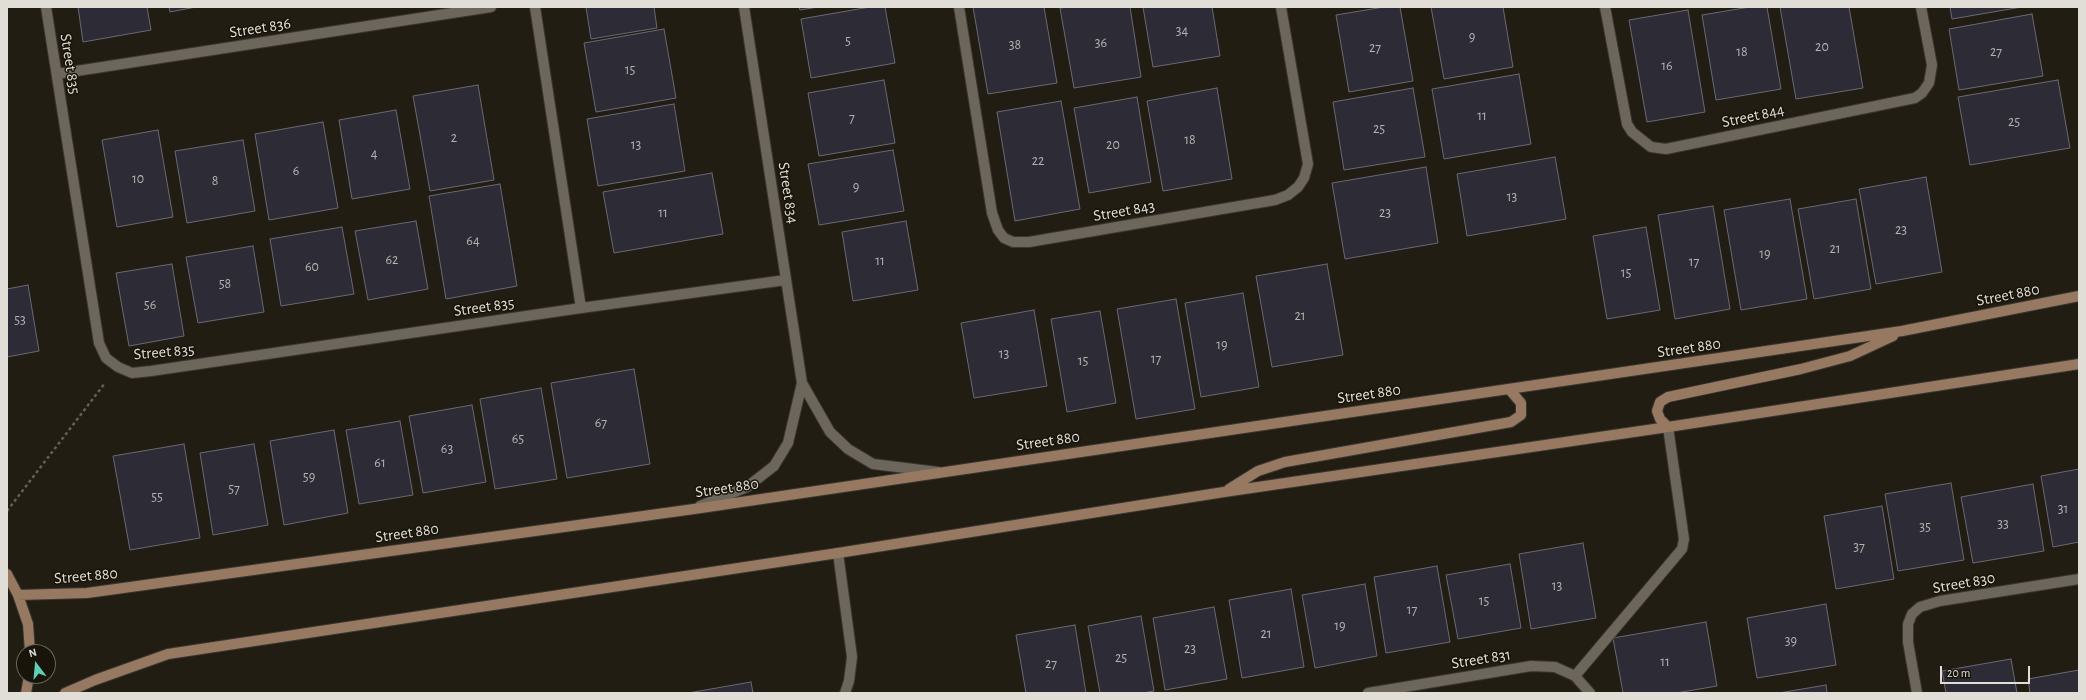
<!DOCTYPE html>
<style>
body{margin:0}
#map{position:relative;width:2086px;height:700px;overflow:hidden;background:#221d13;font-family:"Alegreya Sans",sans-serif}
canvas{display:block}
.frame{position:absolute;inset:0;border:8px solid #e1ded7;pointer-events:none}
.north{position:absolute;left:16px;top:644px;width:40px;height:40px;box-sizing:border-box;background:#18140a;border:1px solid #68655c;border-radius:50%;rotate:344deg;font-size:11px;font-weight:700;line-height:16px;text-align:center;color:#e1ded7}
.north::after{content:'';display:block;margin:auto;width:14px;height:18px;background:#5eceb7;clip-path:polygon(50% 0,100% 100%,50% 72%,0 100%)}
.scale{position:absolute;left:1940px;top:666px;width:90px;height:18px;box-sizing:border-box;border:2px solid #e1ded7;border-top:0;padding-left:5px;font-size:12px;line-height:14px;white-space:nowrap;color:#e1ded7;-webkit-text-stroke:3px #18140a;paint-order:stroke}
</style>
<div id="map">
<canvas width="2086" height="700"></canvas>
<div class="frame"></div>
<div class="north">N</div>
<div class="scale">20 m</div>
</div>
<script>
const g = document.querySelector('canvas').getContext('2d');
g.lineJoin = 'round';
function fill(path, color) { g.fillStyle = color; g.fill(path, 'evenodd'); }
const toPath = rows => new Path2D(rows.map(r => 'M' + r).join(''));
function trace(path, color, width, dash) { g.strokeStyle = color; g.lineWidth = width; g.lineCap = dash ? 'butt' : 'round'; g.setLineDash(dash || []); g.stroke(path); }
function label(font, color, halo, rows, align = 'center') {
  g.font = font + ' "Alegreya Sans",sans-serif'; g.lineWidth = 3; g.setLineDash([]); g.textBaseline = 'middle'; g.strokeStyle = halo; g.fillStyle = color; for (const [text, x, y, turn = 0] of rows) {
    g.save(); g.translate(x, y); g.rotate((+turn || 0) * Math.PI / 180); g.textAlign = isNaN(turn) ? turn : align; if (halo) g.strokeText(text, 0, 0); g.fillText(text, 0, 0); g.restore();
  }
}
const building = toPath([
 [78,7,147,7,151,30,83,42,78,7],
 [169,7,196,7,170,12,169,7],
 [586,7,654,7,657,28,591,39,586,7],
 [799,7,818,7,800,10,799,7],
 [870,7,885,7,895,63,811,78,801,19,870,7],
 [973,7,1044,7,1057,83,988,94,973,7],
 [1069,7,1130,7,1141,77,1074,88,1060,8,1069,7],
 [1143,7,1212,7,1220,56,1153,67,1143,7],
 [1384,7,1400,7,1413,81,1349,92,1336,15,1384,7],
 [1431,7,1503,7,1513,67,1444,79,1431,7],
 [1750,7,1767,7,1781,89,1716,100,1702,15,1750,7],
 [1780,7,1849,7,1863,88,1796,99,1780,7],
 [1950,7,2022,7,1952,19,1950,7],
 [1688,10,1705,112,1647,122,1629,20,1688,10],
 [2032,14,2043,76,1959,90,1949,29,2032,14],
 [664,29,676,98,596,112,584,43,664,29],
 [1519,74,1531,144,1444,159,1432,89,1519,74],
 [884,80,895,143,819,156,808,93,884,80],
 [2058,80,2070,148,1970,165,1958,97,2058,80],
 [478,85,494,180,430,191,413,96,478,85],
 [1217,88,1232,179,1163,191,1147,101,1217,88],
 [1413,88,1425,157,1344,170,1333,102,1413,88],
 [1137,97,1151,182,1089,193,1074,108,1137,97],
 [1061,101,1080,209,1015,221,997,112,1061,101],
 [674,104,685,171,598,186,587,119,674,104],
 [396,110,410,189,352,199,339,120,396,110],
 [323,122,338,208,269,220,255,134,323,122],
 [158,130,173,217,117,227,102,140,158,130],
 [243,140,255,211,187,223,175,151,243,140],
 [893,150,904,211,819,225,808,164,893,150],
 [1555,157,1566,219,1467,236,1457,174,1555,157],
 [1426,167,1438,243,1345,259,1332,183,1426,167],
 [712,173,723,234,614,253,603,192,712,173],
 [1926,177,1942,272,1876,284,1859,189,1926,177],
 [500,184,517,286,446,299,429,196,500,184],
 [1790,199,1807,299,1741,310,1724,210,1790,199],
 [1856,199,1871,289,1814,299,1798,209,1856,199],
 [1713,206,1730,309,1675,319,1658,215,1713,206],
 [416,221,428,289,368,300,355,231,416,221],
 [906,221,918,290,853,301,842,232,906,221],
 [342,227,354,294,281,306,270,239,342,227],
 [1646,227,1660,310,1607,319,1593,236,1646,227],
 [253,246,264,312,198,323,186,257,253,246],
 [172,264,184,336,129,346,116,273,172,264],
 [1327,264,1343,355,1272,367,1256,276,1327,264],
 [28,285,39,351,7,357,7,289,28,285],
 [1243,293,1259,387,1201,397,1185,303,1243,293],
 [1176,299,1195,409,1136,419,1117,309,1176,299],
 [1034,310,1047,386,974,398,961,323,1034,310],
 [1100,311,1116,403,1067,412,1051,319,1100,311],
 [634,369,650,464,567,478,551,383,634,369],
 [541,388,557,479,495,489,480,399,541,388],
 [472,405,486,482,423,493,409,416,472,405],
 [400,421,413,495,359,504,346,430,400,421],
 [334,430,348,513,284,525,270,441,334,430],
 [184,444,200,538,130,550,113,456,184,444],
 [254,444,268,525,213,535,200,453,254,444],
 [2079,469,2079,542,2053,547,2041,476,2079,469],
 [1951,483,1964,560,1898,571,1885,494,1951,483],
 [2033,484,2044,551,1973,563,1961,497,2033,484],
 [1882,506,1894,579,1836,589,1824,516,1882,506],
 [1583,543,1596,618,1531,629,1519,554,1583,543],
 [1510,564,1521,628,1458,639,1446,575,1510,564],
 [1437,566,1450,642,1386,653,1374,577,1437,566],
 [1365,584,1377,656,1315,668,1302,595,1365,584],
 [1291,589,1304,667,1242,678,1229,600,1291,589],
 [1826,604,1836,665,1757,678,1747,618,1826,604],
 [1214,607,1227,679,1165,690,1153,618,1214,607],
 [1141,616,1154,691,1143,693,1100,693,1088,626,1141,616],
 [1706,622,1717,686,1676,693,1623,693,1613,638,1706,622],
 [1075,625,1086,693,1026,693,1016,635,1075,625],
 [2011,659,2017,693,1946,693,1942,671,2011,659],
 [2079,670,2079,693,2030,693,2028,679,2079,670],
 [751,682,753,693,688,693,751,682],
 [1826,685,1827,693,1779,693,1826,685]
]);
fill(building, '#2d2b36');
trace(building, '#6a6874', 1);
const lane = toPath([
 [838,553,852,657,849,681,845,693],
 [1575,676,1682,549,1684,539,1668,427]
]);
const street = toPath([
 [46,7,99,343,106,358,118,367,132,373,151,371,581,308,786,280],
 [535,7,581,308],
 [744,7,802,383,830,432,848,449,873,464,938,472],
 [959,7,992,213,998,230,1004,238,1013,242,1029,242,1275,200,1288,195,1298,187,1304,178,1308,164,1281,7],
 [1605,7,1627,124,1632,132,1651,147,1666,149,1915,98,1922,93,1929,83,1932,65,1921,7],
 [57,74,491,7],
 [700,506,747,487,774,466,788,443,802,383],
 [1368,693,1531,666,1555,667,1575,676,1590,693],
 [1917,693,1908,642,1908,624,1912,614,1920,607,1940,601,2079,579]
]);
const secondary = toPath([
 [1668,427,1660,419,1657,411,1660,402,1668,397,1801,369,1850,356,1893,336],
 [1229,489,1258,471,1285,462,1511,422,1521,415,1521,403,1509,389],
 [7,574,18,595,28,624,30,652],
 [18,595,87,593,694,509,1902,331,2079,296],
 [26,693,29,676],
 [65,693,95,680,168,654,838,553,1224,492,1668,427,2079,364]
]);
trace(lane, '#3a3631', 12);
trace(street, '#3a3631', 12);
trace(secondary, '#3a3631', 12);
trace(toPath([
 [7,511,105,383]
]), '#646057', 2.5, [3, 3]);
trace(lane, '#6c665b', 10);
trace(street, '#6c665b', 10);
trace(secondary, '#977961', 10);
label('14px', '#b4b1af', null, [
 ["34",1182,31],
 ["9",1472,37],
 ["5",848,41],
 ["36",1101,43],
 ["38",1015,45],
 ["20",1822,47],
 ["27",1375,48],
 ["18",1742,52],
 ["27",1996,52],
 ["16",1667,66],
 ["15",630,70],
 ["11",1482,116],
 ["7",852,118],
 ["25",2014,122],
 ["25",1379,129],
 ["2",454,138],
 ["18",1190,140],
 ["13",636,145],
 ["20",1113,145],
 ["4",374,154],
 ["22",1038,161],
 ["6",296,171],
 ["10",138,179],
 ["8",215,181],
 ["9",856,187],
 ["13",1512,197],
 ["11",663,213],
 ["23",1385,213],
 ["23",1901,230],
 ["64",473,241],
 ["21",1835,249],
 ["19",1765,254],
 ["62",392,260],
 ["11",880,261],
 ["17",1694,262],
 ["60",312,267],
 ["15",1626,273],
 ["58",225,284],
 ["56",150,305],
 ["21",1300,316],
 ["53",20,320],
 ["19",1222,345],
 ["13",1004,354],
 ["17",1156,359],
 ["15",1083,361],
 ["67",601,423],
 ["65",518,439],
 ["63",447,449],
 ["61",380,463],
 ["59",309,477],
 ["57",234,489],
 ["55",157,497],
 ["31",2063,509],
 ["33",2003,524],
 ["35",1925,527],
 ["37",1859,547],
 ["13",1557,586],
 ["15",1484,601],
 ["17",1412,610],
 ["19",1340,626],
 ["21",1266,634],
 ["39",1791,641],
 ["23",1190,649],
 ["25",1121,658],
 ["11",1665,662],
 ["27",1051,664]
]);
label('16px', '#e1ded7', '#18140a', [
 ["Street 836",260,28,-9],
 ["Street 835",70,64,81],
 ["Street 844",1753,116,-12],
 ["Street 834",788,193,81],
 ["Street 843",1124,211,-10],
 ["Street 880",2008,295,-11],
 ["Street 835",484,307,-8],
 ["Street 880",1689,348,-8],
 ["Street 835",164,352,-5],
 ["Street 880",1369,394,-8],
 ["Street 880",1048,441,-8],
 ["Street 880",727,488,-8],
 ["Street 880",407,533,-8],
 ["Street 880",86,576,-5],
 ["Street 830",1964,583,-10],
 ["Street 831",1481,659,-9]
]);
</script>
